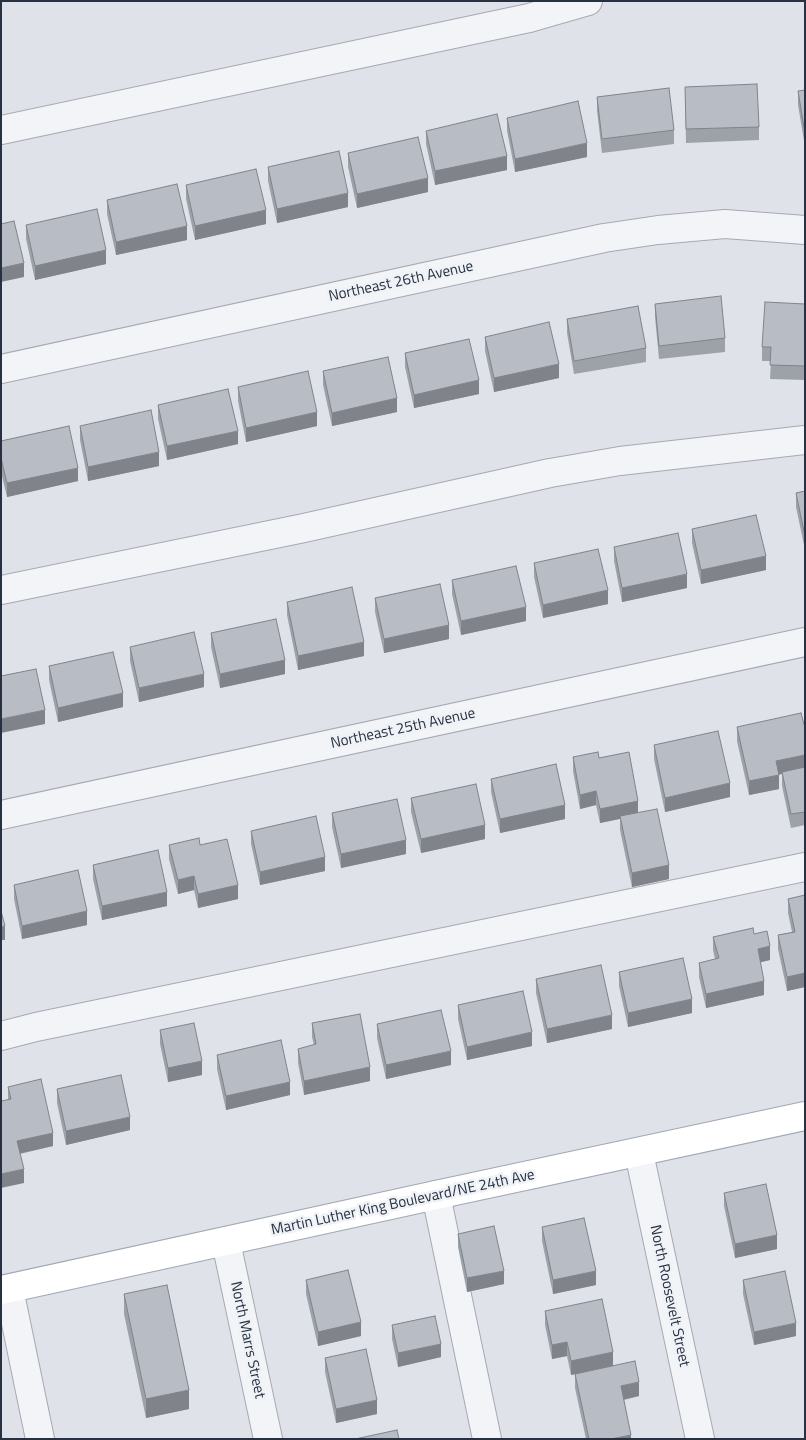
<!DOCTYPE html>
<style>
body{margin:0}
#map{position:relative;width:806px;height:1440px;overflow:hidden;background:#dfe3e9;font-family:"Titillium Web",sans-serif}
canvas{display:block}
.frame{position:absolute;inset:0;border:2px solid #283140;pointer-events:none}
</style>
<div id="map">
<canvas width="806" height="1440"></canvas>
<div class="frame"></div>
</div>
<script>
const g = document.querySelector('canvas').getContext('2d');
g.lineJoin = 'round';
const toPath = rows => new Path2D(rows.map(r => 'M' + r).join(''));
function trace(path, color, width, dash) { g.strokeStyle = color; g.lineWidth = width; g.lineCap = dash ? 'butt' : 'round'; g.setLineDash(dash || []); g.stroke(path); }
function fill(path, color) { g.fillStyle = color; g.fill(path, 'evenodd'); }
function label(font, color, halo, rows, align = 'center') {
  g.font = font + ' "Titillium Web",sans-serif'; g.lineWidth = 5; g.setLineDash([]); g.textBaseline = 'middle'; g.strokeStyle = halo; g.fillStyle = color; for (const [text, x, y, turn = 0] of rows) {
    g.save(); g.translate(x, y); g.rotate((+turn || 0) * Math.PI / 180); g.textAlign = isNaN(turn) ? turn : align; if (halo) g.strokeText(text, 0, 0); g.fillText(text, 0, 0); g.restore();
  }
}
const minor = toPath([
 [1,130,529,18,588,1],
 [1,369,604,238,658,230,725,224,805,230],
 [1,590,304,528,550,473,620,461,805,440],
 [1,815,805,642],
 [1,1036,36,1027,805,867],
 [639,1153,700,1439],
 [436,1195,487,1439],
 [226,1242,268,1439],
 [9,1289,40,1439]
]);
const major = toPath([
 [1,1290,436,1195,805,1116]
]);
trace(minor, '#a4aab3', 30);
trace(major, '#9fa8b4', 30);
trace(minor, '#f2f4f7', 28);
trace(major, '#fff', 28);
fill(toPath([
 [685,87,759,127,759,140,686,143],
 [805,90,805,147,798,105,798,91],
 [597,97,674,130,674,144,602,153,597,111],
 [507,118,587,157,515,172,507,131],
 [426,131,507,170,435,185,426,144],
 [348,153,428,192,357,208,348,167],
 [268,167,348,207,277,223,268,181],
 [186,185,266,224,195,240,186,199],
 [107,200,187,240,116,255,107,214],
 [26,225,106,264,35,280,26,239],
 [655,304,725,338,725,352,659,359,655,317],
 [805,304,805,380,770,379,771,361,762,361,762,347],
 [567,319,646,348,646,362,574,374,567,333],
 [485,337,559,378,494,392,485,351],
 [405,353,479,394,414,408,405,367],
 [323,371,397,412,332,426,323,385],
 [238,387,317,426,246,442,238,401],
 [158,405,238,444,167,460,158,419],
 [80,426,159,466,88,481,80,440],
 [1,441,78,481,7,497,1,472],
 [805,491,805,550,796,507,796,493],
 [692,529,766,570,701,584,692,543],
 [614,547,687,588,622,602,614,561],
 [534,563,608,604,543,618,534,577],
 [452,580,526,621,461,635,452,594],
 [375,598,449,639,384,653,375,612],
 [287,602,364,656,298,670,287,615],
 [211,633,285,674,220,688,211,647],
 [130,647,204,687,139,702,130,661],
 [49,666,123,707,58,722,49,680],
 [737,727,805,728,805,825,791,828,782,786,782,774,779,775,779,789,749,795,737,741],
 [654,745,730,797,665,812,654,759],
 [573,757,599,758,638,813,669,879,632,887,620,830,620,819,600,823,596,805,580,809,573,771],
 [491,779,565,819,500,833,491,792],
 [411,798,485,839,421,853,411,812],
 [332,813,406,854,341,868,332,827],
 [251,831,325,871,260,885,251,844],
 [169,845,200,845,238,899,198,908,194,890,178,894,169,859],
 [93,865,167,906,102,920,93,879],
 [14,885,87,925,22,939,14,899],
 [805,895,805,987,787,991,778,949,778,935,792,932,788,913,788,899],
 [754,934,770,960,760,962,764,995,706,1008,699,977,699,963,715,959,713,950,713,937],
 [619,972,692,1013,628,1027,619,986],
 [536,979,612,1029,547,1043,536,993],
 [458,1005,532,1046,467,1060,458,1019],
 [312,1023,370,1081,304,1095,298,1063,298,1049,314,1045,312,1037],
 [377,1024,451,1065,386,1079,377,1038],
 [160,1030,202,1075,168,1082,160,1044],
 [217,1055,290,1095,226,1110,217,1069],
 [8,1087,53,1146,20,1154,24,1183,8,1099],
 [57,1089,130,1130,66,1145,57,1103],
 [724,1193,777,1249,735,1258,724,1206],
 [542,1227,596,1285,553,1294,542,1241],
 [458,1234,504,1284,467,1292,458,1247],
 [306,1280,361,1336,318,1346,306,1294],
 [743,1280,796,1336,754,1345,743,1294],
 [124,1294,189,1409,146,1418,124,1314],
 [545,1311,613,1366,639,1396,624,1400,631,1439,586,1439,575,1388,575,1374,571,1375,567,1356,552,1359,545,1325],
 [392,1325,441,1357,398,1367,392,1339],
 [325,1358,377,1414,336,1423,325,1372]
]), '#9da2a9');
fill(toPath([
 [587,143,587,157,515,172,515,159],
 [507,156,507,170,435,185,435,171],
 [428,178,428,192,357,208,357,194],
 [348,193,348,207,277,223,277,209],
 [266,210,266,224,195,240,195,226],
 [187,226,187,240,116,255,116,242],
 [106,250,106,264,35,280,35,266],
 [24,263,24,277,1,282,1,268],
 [559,364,559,378,494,392,494,378],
 [479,380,479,394,414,408,414,395],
 [397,398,397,412,332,426,332,413],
 [317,412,317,426,246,442,246,428],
 [238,431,238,444,167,460,167,446],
 [159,452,159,466,88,481,88,467],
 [78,468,78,481,7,497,7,483],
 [766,556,766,570,701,584,701,570],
 [687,574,687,588,622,602,622,588],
 [608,590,608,604,543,618,543,605],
 [526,607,526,621,461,635,461,621],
 [449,625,449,639,384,653,384,639],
 [364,642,364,656,298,670,298,656],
 [285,660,285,674,220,688,220,674],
 [204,674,204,687,139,702,139,688],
 [123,693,123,707,58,722,58,708],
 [45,710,45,724,1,733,1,719],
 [805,755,805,769,776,775,776,761],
 [779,775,779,789,749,795,749,781],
 [730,783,730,797,665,812,665,798],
 [596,791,596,805,580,809,580,795],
 [638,801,638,815,600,823,600,809],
 [565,805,565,819,500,833,500,819],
 [485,825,485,839,421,853,421,839],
 [406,840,406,854,341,868,341,854],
 [325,857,325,871,260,885,260,872],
 [669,865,669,879,632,887,632,873],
 [194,876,194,890,178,894,178,880],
 [238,885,238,899,198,908,198,894],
 [167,892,167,906,102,920,102,906],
 [87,911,87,925,22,939,22,926],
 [5,926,5,940,1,940,1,927],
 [770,946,770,960,758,963,758,949],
 [805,973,805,987,787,991,787,977],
 [764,981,764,995,706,1008,706,994],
 [692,999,692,1013,628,1027,628,1013],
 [612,1015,612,1029,547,1043,547,1029],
 [532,1032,532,1046,467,1060,467,1047],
 [451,1051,451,1065,386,1079,386,1065],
 [202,1061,202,1075,168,1082,168,1068],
 [370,1067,370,1081,304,1095,304,1081],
 [290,1082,290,1095,226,1110,226,1096],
 [130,1117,130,1130,66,1145,66,1131],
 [53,1133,53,1146,17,1154,17,1141],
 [24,1169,24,1183,1,1188,1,1174],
 [777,1235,777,1249,735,1258,735,1244],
 [504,1271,504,1284,467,1292,467,1278],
 [596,1271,596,1285,553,1294,553,1280],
 [361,1322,361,1336,318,1346,318,1332],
 [796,1323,796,1336,754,1345,754,1332],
 [567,1342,567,1356,552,1359,552,1345],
 [441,1344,441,1357,398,1367,398,1353],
 [613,1352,613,1366,571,1375,571,1361],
 [639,1382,639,1396,621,1400,621,1386],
 [189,1390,189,1409,146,1418,146,1399],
 [377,1400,377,1414,336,1423,336,1409],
 [631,1435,631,1439,611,1439]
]), '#80848a');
const building = toPath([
 [757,84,759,127,686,129,685,87,757,84],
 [669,88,674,130,602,139,597,97,669,88],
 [805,90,805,133,798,91,805,90],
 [578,101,587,143,515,159,507,118,578,101],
 [497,114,507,156,435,171,426,131,497,114],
 [418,137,428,178,357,194,348,153,418,137],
 [339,151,348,193,277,209,268,167,339,151],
 [256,169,266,210,195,226,186,185,256,169],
 [177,184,187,226,116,242,107,200,177,184],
 [97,209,106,250,35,266,26,225,97,209],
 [14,221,24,263,1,268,1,224,14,221],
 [721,296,725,338,659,346,655,304,721,296],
 [765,302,805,304,805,366,770,365,771,347,762,347,765,302],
 [638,306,646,348,574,361,567,319,638,306],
 [549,322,559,364,494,378,485,337,549,322],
 [469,339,479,380,414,395,405,353,469,339],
 [388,357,397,398,332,413,323,371,388,357],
 [308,371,317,412,246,428,238,387,308,371],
 [228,389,238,431,167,446,158,405,228,389],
 [151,410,159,452,88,467,80,426,151,410],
 [69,426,78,468,7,483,1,458,1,441,69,426],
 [805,491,805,536,796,493,805,491],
 [756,515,766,556,701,570,692,529,756,515],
 [678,533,687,574,622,588,614,547,678,533],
 [598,549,608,590,543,605,534,563,598,549],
 [516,566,526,607,461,621,452,580,516,566],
 [440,584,449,625,384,639,375,598,440,584],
 [352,587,364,642,298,656,287,602,352,587],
 [276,619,285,660,220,674,211,633,276,619],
 [194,632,204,674,139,688,130,647,194,632],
 [113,652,123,693,58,708,49,666,113,652],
 [36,669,45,710,1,719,1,676,36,669],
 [801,713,805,728,805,755,776,761,779,775,749,781,737,727,801,713],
 [718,731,730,783,665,798,654,745,718,731],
 [598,752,599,758,629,752,638,801,600,809,596,791,580,795,573,757,598,752],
 [556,764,565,805,500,819,491,779,556,764],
 [805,767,805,812,791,814,782,772,805,767],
 [476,784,485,825,421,839,411,798,476,784],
 [397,799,406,840,341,854,332,813,397,799],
 [657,809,669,865,632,873,620,816,657,809],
 [316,816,325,857,260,872,251,831,316,816],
 [199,838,200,845,227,839,238,885,198,894,194,876,178,880,169,845,199,838],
 [158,850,167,892,102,906,93,865,158,850],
 [78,870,87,911,22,926,14,885,78,870],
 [805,895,805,973,787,977,778,935,795,932,788,899,805,895],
 [1,911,5,926,1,927,1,911],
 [753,928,754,934,767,931,770,946,758,949,764,981,706,994,699,963,719,958,713,937,753,928],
 [683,958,692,999,628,1013,619,972,683,958],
 [601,965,612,1015,547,1029,536,979,601,965],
 [523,991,532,1032,467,1047,458,1005,523,991],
 [441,1010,451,1051,386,1065,377,1024,441,1010],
 [360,1014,370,1067,304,1081,298,1049,316,1044,312,1023,360,1014],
 [194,1023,202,1061,168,1068,160,1030,194,1023],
 [281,1040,290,1082,226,1096,217,1055,281,1040],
 [121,1075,130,1117,66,1131,57,1089,121,1075],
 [41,1079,53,1133,17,1141,24,1169,1,1174,1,1101,11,1099,8,1087,41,1079],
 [766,1184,777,1235,735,1244,724,1193,766,1184],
 [584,1218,596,1271,553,1280,542,1227,584,1218],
 [494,1226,504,1271,467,1278,458,1234,494,1226],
 [348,1270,361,1322,318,1332,306,1280,348,1270],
 [785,1271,796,1323,754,1332,743,1280,785,1271],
 [167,1285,189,1390,146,1399,124,1294,167,1285],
 [602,1299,613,1352,571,1361,567,1342,552,1345,545,1311,602,1299],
 [435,1316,441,1344,398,1353,392,1325,435,1316],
 [366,1349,377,1400,336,1409,325,1358,366,1349],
 [635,1361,639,1382,621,1386,631,1435,611,1439,589,1439,575,1374,635,1361],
 [397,1430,399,1439,355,1439,397,1430]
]);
fill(building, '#b7bcc5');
trace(building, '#80848a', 1);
label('15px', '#283140', '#eff2f6', [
 ["Northeast 26th Avenue",401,282,-12],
 ["Northeast 25th Avenue",403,729,-12],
 ["Martin Luther King Boulevard/NE 24th Ave",403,1203,-12],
 ["North Roosevelt Street",669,1296,78],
 ["North Marrs Street",247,1340,78]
]);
</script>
